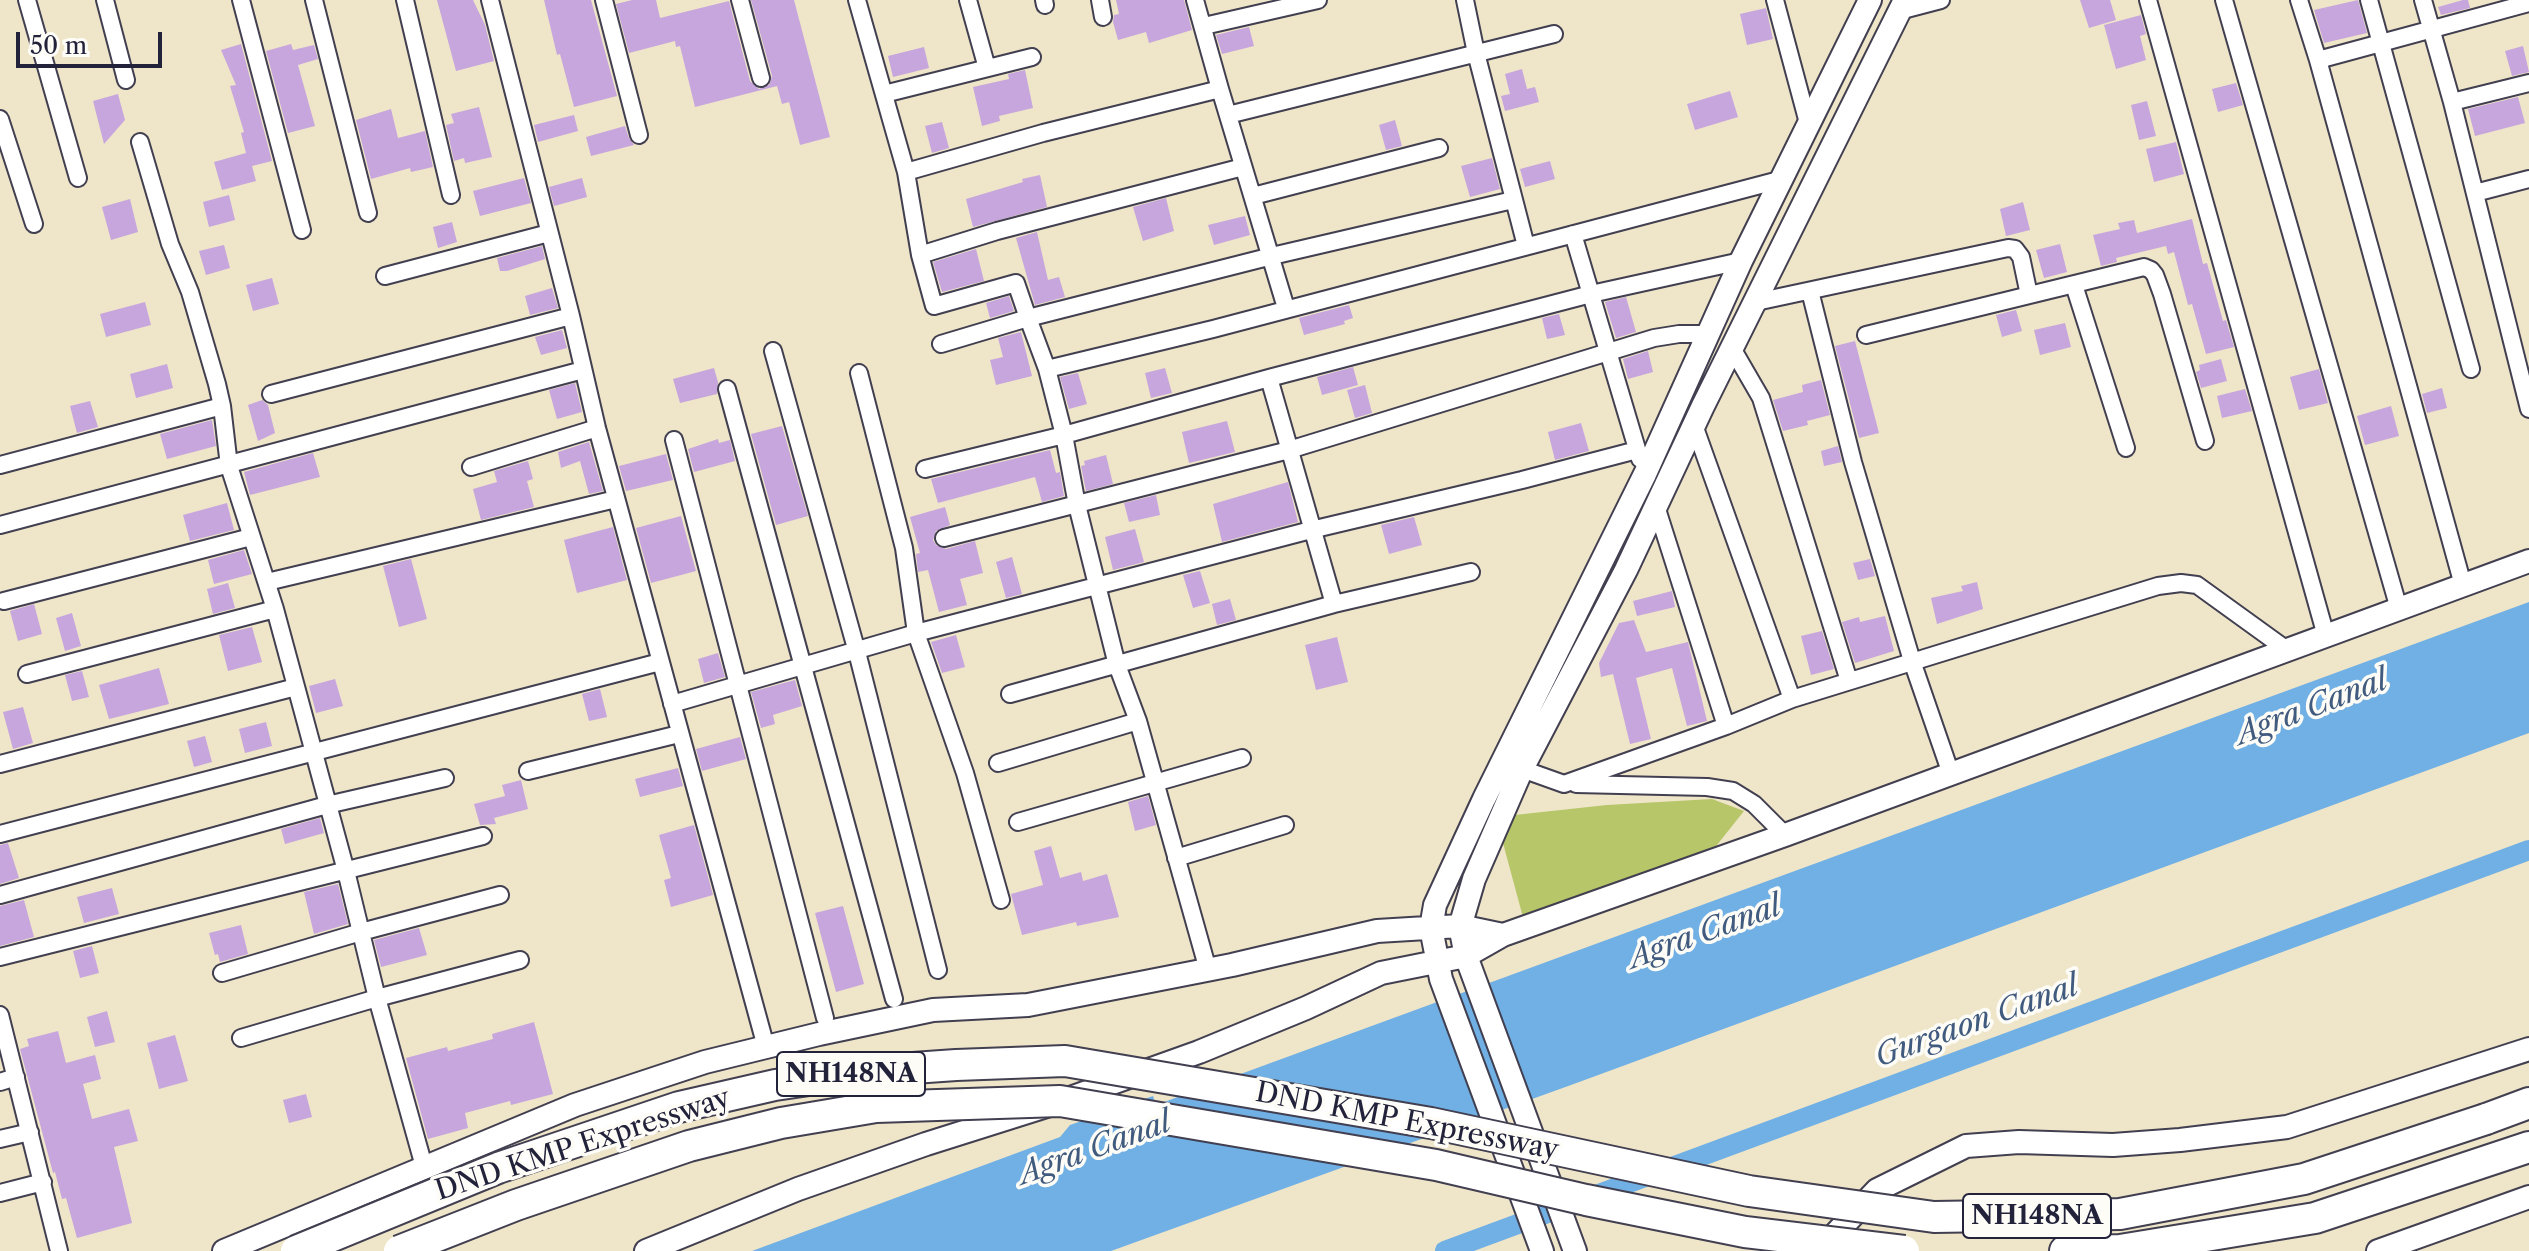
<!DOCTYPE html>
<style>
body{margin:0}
#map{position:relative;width:2529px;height:1251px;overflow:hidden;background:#efe5c9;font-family:"Libre Caslon Text",serif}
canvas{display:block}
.scale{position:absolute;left:16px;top:32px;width:146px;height:36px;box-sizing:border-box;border:4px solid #22223b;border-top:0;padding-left:10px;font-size:24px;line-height:28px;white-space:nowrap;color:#22223b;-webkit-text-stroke:6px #fdfcf7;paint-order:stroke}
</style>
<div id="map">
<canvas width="2529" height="1251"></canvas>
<div class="scale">50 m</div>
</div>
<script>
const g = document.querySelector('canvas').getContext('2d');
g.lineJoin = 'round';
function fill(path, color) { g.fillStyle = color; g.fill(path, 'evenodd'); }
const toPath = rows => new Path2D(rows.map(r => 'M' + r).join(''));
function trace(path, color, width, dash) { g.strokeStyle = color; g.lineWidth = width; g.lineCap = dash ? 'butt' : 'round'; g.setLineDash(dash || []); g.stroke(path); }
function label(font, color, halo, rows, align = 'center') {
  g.font = font + ' "Libre Caslon Text",serif'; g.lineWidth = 7; g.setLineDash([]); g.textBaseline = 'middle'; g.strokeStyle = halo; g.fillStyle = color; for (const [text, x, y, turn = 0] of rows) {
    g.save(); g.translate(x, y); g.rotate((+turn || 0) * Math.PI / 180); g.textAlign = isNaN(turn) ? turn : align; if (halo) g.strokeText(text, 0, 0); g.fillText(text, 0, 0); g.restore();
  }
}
fill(toPath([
 [1712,799,1744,811,1713,850,1524,921,1496,817,1607,805]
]), '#b6c668');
fill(toPath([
 [2529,602,2529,733,1571,1085,1111,1251,752,1251,1060,1137,1070,1125,1153,1096,1156,1105]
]), '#70b0e4');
trace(toPath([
 [1445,1251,2529,850]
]), '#70b0e4', 20);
fill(toPath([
 [437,0,473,0,485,25,494,61,456,71],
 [544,0,591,0,617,96,574,107,560,54,557,55],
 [632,0,656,0,660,18,729,1,750,81,759,89,769,85,772,76,751,0,794,0,830,137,800,145,789,102,782,104,777,86,695,107,680,46,676,47,675,41,629,53,616,4],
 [1116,0,1184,0,1192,30,1149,43,1146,32,1118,40,1113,22,1114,15,1119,14],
 [2080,0,2110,0,2116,20,2089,28],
 [2358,0,2367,33,2324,43,2314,10],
 [2463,0,2468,0,2470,8,2441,15,2438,7],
 [1766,8,1773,39,1747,45,1740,14],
 [2141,15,2146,34,2140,36,2146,60,2116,69,2104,25],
 [1249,27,1254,46,1222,54,1216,35],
 [241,44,272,161,252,166,256,181,222,190,214,162,246,153,241,133,244,132,230,86,236,85,221,50],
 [291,44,293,50,314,45,318,59,298,65,315,126,288,133,266,51],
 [2523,46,2529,72,2512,76,2505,51],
 [924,47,929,68,893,77,888,56],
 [1522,69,1527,89,1535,87,1539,102,1505,111,1501,96,1510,94,1505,74],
 [1025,70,1033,108,999,116,1000,121,982,126,973,87,1009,79,1008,74],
 [2236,83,2243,105,2218,112,2212,89],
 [1730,91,1738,117,1695,130,1687,104],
 [118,94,125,120,104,144,93,101],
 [2518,97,2525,123,2475,136,2468,109],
 [2147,101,2156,136,2139,140,2131,105],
 [479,107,492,157,465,163,464,158,454,161,446,125,454,123,451,114],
 [391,109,398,138,425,131,433,167,411,172,410,168,371,179,356,120],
 [574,115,578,131,538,142,534,125],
 [1395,120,1402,146,1386,150,1379,125],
 [942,122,949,148,932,153,925,126],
 [625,126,629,138,634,145,591,156,586,137],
 [2176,142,2184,174,2154,182,2146,149],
 [1492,158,1500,189,1470,197,1461,166],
 [1550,161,1555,179,1525,187,1520,169],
 [1040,175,1047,207,973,227,966,199,1023,182,1022,179],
 [524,178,531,203,480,216,473,191],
 [582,178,587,197,554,206,549,187],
 [229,195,235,220,209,227,203,202],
 [1166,198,1174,231,1143,241,1133,207],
 [130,199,138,232,111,240,102,207],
 [2023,202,2030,230,2006,236,2000,209],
 [1245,216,1250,235,1214,245,1208,225],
 [2192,219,2203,264,2207,263,2223,321,2226,320,2234,347,2206,354,2192,304,2188,305,2174,252,2168,254,2166,246,2116,258,2117,262,2101,266,2093,235,2120,229,2118,223,2134,220,2137,233],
 [452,222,457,242,438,248,433,227],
 [1037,232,1048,280,1059,277,1065,297,1035,305,1016,238],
 [2060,244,2067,272,2044,278,2036,250],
 [224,245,230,268,206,275,199,251],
 [542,246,545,259,507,271,500,271,497,258],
 [976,249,984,281,942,292,933,262],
 [272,278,279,304,253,311,246,285],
 [552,288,558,308,530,315,525,296],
 [1009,296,1014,311,990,318,986,303],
 [1626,297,1636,332,1616,338,1605,302],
 [145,302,151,325,106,337,100,314],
 [1349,305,1353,318,1344,321,1345,324,1304,335,1299,318],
 [2016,310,2022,331,2002,337,1996,315],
 [1559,314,1565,335,1547,339,1542,318],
 [2065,323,2071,347,2040,355,2034,330],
 [562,330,567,348,541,355,535,337],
 [1021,332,1032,376,996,385,990,360,1003,357,998,338],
 [1855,341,1879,433,1859,438,1835,346],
 [1648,351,1653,372,1628,379,1623,359],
 [2221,359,2227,381,2201,388,2196,372,2200,370,2199,365],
 [167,364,173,388,136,398,130,374],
 [1353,367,1358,385,1322,395,1317,377],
 [714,368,718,382,717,394,680,403,673,379],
 [1165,368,1172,393,1151,398,1145,373],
 [2319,369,2328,403,2299,410,2290,377],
 [1078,373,1087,404,1069,409,1060,377],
 [1821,380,1830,415,1807,421,1808,425,1783,431,1773,400,1803,392,1802,385],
 [575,383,582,412,557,419,549,390],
 [1365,385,1372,413,1355,418,1347,390],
 [2442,388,2447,408,2427,413,2422,394],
 [2245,389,2252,411,2222,418,2217,396],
 [262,400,268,405,275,433,258,441,248,405],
 [90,401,98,427,77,433,70,406],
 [2391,406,2399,436,2365,445,2357,416],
 [212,420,216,446,167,459,160,434],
 [1227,421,1235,452,1189,463,1182,432],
 [1581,423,1589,451,1555,460,1548,432],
 [782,426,808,516,776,525,751,434],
 [718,439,719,443,730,440,735,461,694,472,688,449],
 [589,442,603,491,589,494,580,461,561,468,558,452],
 [1838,446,1842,462,1824,466,1821,451],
 [1050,450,1056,473,1060,472,1064,496,1042,502,1035,477,938,503,931,479],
 [313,453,320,477,250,495,244,472],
 [666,454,673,480,626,491,619,466],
 [1106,455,1113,484,1086,491,1081,466,1085,465,1084,461],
 [528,461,533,479,527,481,534,507,481,520,473,489,497,482,494,471],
 [1288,482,1298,522,1222,542,1213,504],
 [1156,495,1160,515,1129,522,1124,503],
 [227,503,234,530,190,541,183,515],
 [945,507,950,525,936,531,933,540,936,545,946,549,975,541,983,573,960,579,967,605,939,612,928,570,918,572,916,554,920,553,910,517],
 [681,516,696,571,651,583,636,528],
 [1414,517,1422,545,1389,554,1381,525],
 [613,527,627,580,577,593,564,540],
 [1135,529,1144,562,1113,570,1105,537],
 [244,550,252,574,214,584,208,560],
 [1012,557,1022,594,1006,598,996,562],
 [411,559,427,619,399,627,383,566],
 [1870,559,1875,576,1858,580,1853,563],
 [1200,571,1210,603,1193,608,1183,575],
 [1977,582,1983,609,1937,624,1931,598,1963,591,1961,586],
 [228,583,235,608,213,614,207,589],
 [1672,591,1675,607,1637,616,1633,601],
 [1230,599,1236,620,1217,625,1212,604],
 [34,604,42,634,18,641,10,611],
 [72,613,81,646,65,651,56,618],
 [1885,616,1894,651,1855,663,1842,622,1859,617,1860,622],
 [1634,620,1646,652,1688,642,1707,721,1687,726,1672,668,1636,678,1651,739,1630,744,1613,674,1601,677,1599,663,1619,623],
 [252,627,262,662,228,671,219,635],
 [1822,631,1834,669,1811,675,1801,636],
 [956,635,965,667,942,673,931,642],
 [1337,637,1348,682,1316,690,1305,645],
 [718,653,725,677,704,683,698,659],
 [159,668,169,704,109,719,99,685],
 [82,671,89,697,72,701,65,675],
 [335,679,343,706,316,713,309,686],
 [795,680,802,706,773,715,775,724,761,728,751,692],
 [600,689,607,717,589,721,582,694],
 [23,707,33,743,13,749,3,712],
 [266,722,272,746,245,753,239,729],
 [205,736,212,762,194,767,187,741],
 [740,737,746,759,702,771,696,749],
 [678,768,683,786,640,797,635,779],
 [521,780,528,809,494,818,496,824,480,825,474,804,505,796,502,785],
 [1148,796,1156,825,1135,831,1128,802],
 [320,818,324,833,285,844,281,829],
 [694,825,713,895,671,907,664,880,671,878,659,835],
 [8,843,19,878,0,884,0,845],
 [1051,846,1060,878,1081,872,1083,881,1107,874,1119,917,1077,926,1076,922,1022,935,1011,894,1043,885,1034,851],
 [338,884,348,924,314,934,304,892],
 [112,888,119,914,84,923,77,897],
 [24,900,34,937,0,946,0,906],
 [843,906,864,984,836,992,815,913],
 [241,925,248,954,220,962,218,954,215,955,209,933],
 [419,928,427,955,381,967,374,940],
 [92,946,99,973,80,978,73,951],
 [107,1011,115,1042,95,1047,87,1017],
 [534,1022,553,1094,511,1105,510,1101,465,1113,468,1128,428,1139,406,1058,447,1047,448,1051,493,1039,492,1034],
 [58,1031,66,1063,95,1055,101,1079,83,1084,92,1119,129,1109,138,1141,114,1147,132,1223,77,1238,66,1198,62,1199,55,1172,53,1173,20,1049,29,1046,27,1039],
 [175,1035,188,1081,159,1089,147,1043],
 [306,1094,312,1117,289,1123,283,1100]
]), '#c7a6dd');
const street = toPath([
 [27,0,78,178],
 [105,0,126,80],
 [241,0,302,230],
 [314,0,368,213],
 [405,0,451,195],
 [490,0,571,316,597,428,766,1047],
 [604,0,639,135],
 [740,0,761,78],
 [857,0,906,172,920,255,934,306,1016,283,1028,318,1047,369,1064,435,1077,505,1117,665,1138,721,1208,970],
 [968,0,987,68],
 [1044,0,1045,5],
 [1100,0,1103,17],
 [1195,0,1220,89,1286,308],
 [1465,0,1476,53,1526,246],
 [1775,0,1808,123],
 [2148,0,2326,636],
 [2224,0,2399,609],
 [2299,0,2318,60,2463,585],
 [2369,0,2471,369],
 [2423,0,2452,102,2529,409],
 [1899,11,1941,0],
 [1204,26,1318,0],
 [2318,60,2529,3],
 [884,94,1032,57],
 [2452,102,2529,83],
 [1228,115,1554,34],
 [0,119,34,224],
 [140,142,170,244,190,292,217,384,222,406,229,466,275,609,346,871,377,998,425,1170],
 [906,172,1043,133,1220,89],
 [2475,193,2529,179],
 [1253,196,1439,148],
 [1573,234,1640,459],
 [920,255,997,231,1243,167],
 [385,276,549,233],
 [2074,285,2126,448],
 [1810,291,1853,462,1912,661,1951,774],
 [1756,302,2008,248,2015,249,2021,257,2029,295],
 [1866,335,2144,267,2151,270,2155,275,2162,294,2205,441],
 [941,344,1028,318,1272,256,1513,200],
 [1732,348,1761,398,1849,681],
 [773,351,857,652,938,970],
 [1047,369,1213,329,1783,179],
 [859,373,904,548,916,633,965,773,1001,900],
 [1269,378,1334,604],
 [727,389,894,999],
 [271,394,571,316],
 [1694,425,1792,699],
 [674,440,825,1018],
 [0,465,222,406],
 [471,467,597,428],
 [925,469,1064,435,1269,378,1591,294,1741,261],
 [1656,506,1726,726],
 [0,525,583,370],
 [944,538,1289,450,1654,338,1679,334,1709,334],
 [267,582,616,499],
 [4,601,251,537],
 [27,674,275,609],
 [1010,694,1334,604,1471,572],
 [672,704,916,633,1311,530,1522,480,1637,450],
 [998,763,1138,721],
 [0,764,296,687],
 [1522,769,1564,784,1726,726,1792,699,2158,586,2181,583,2197,585,2287,650],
 [528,771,679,734],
 [1576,784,1707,787,1733,791,1754,804,1785,835],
 [1018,822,1242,758],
 [0,834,660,662],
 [1176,858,1285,825],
 [0,895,327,805,445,778],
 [0,957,483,836],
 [222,973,361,932,500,895],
 [0,1015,59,1251],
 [241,1038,377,998,520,960],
 [0,1082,16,1077],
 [0,1139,30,1132],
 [0,1193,43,1182]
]);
const secondary = toPath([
 [1820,1250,1877,1190,1966,1146,2019,1142,2113,1145,2180,1140,2287,1127,2529,1049],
 [224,1251,575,1105,705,1062,819,1034,933,1010,1028,1005,1232,965,1377,931,1460,926,1503,935],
 [646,1251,798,1189,926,1144,1059,1102,1199,1052,1306,1008,1381,973,1466,956,1503,935,1785,835,2529,561],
 [1542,1251,1441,979,1431,928,1435,905,1484,799,1645,474,1741,261,1870,0],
 [1575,1251,1466,956,1460,926,1462,920,1474,879,1522,769,1626,570,1703,406,1905,0],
 [2378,1251,2529,1197]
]);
const highway = toPath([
 [2486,1119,2529,1103],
 [2065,1251,2120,1250,2315,1218,2529,1147]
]);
trace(street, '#413f50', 20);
trace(secondary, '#413f50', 26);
trace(highway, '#413f50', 34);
trace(street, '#fff', 16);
trace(secondary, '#fff', 22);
trace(highway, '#fff', 30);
const highwayBridge = toPath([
 [296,1251,498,1168,679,1107,775,1085,870,1071,956,1065,1065,1061,1431,1123,1749,1191,1934,1217,2120,1214,2304,1179,2486,1119],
 [399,1251,516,1205,689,1146,781,1123,876,1107,1060,1101,1436,1165,1586,1200,1745,1232,1904,1251]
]);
trace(highwayBridge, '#413f50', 34, []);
trace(highwayBridge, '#fff', 30);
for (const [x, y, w] of [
 [851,1074,148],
 [2037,1216,148]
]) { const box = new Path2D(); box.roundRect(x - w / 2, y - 22, w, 44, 6); g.fillStyle = '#fdfcf7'; g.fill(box); trace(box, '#22223b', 2); }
label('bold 26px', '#22223b', null, [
 ["NH148NA",851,1074],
 ["NH148NA",2037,1216]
]);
label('28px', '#22223b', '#fdfcf7', [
 ["DND KMP Expressway",1407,1122,11],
 ["DND KMP Expressway",583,1145,-18]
]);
label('italic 30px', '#415b7f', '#fdfcf7', [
 ["Agra Canal",2312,708,-21],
 ["Agra Canal",1705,933,-20],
 ["Gurgaon Canal",1977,1022,-20],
 ["Agra Canal",1095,1149,-20]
]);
</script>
